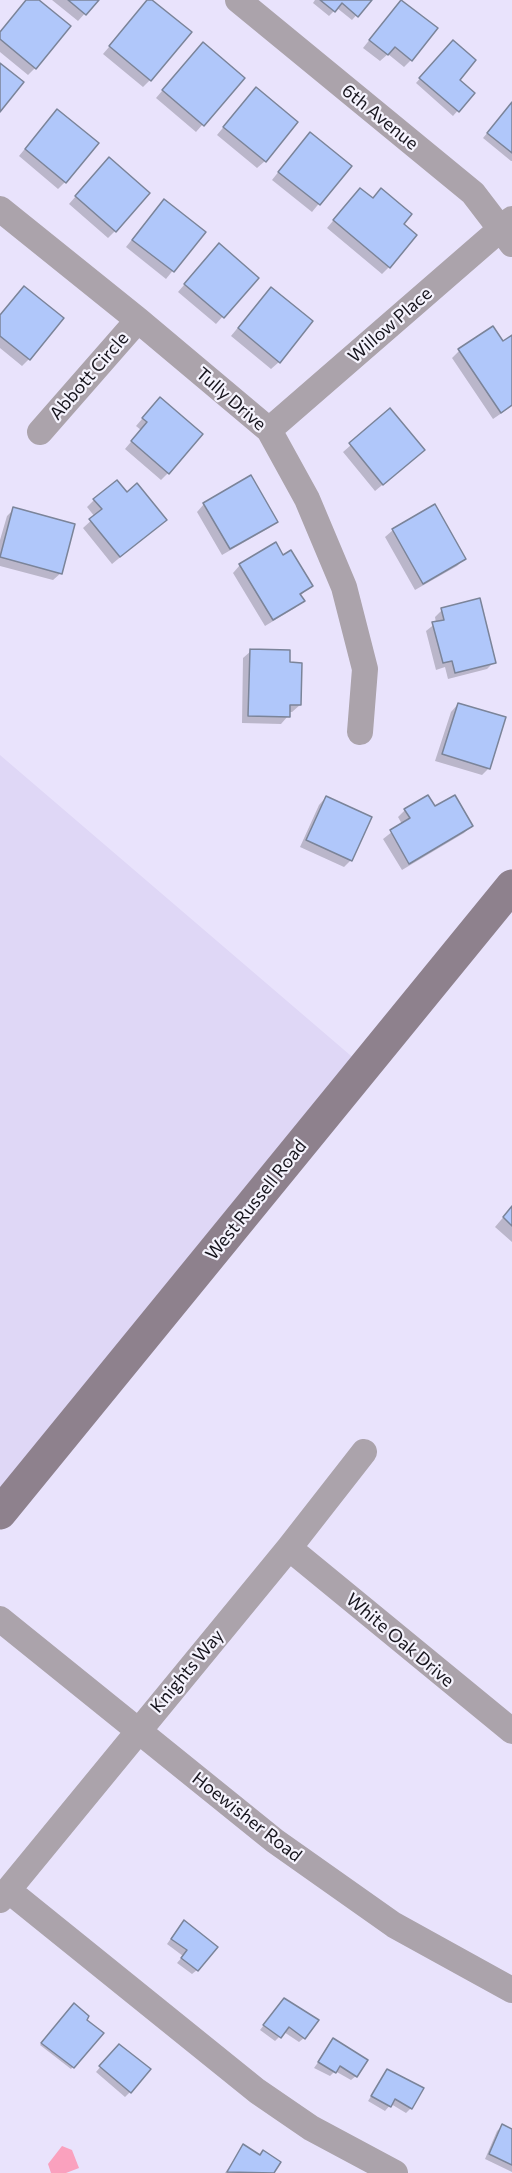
<!DOCTYPE html>
<style>
body{margin:0}
canvas{display:block;background:#e9e3fc}
</style>
<canvas width="512" height="2173"></canvas>
<script>
const g = document.querySelector('canvas').getContext('2d');
g.lineJoin = 'round';
function fill(path, color) { g.fillStyle = color; g.fill(path, 'evenodd'); }
const toPath = rows => new Path2D(rows.map(r => 'M' + r).join(''));
function trace(path, color, width, dash) { g.strokeStyle = color; g.lineWidth = width; g.lineCap = dash ? 'butt' : 'round'; g.setLineDash(dash || []); g.stroke(path); }
function label(font, color, halo, rows, align = 'center') {
  g.font = font + ' Commissioner,sans-serif'; g.lineWidth = 4.5; g.setLineDash([]); g.textBaseline = 'middle'; g.strokeStyle = halo; g.fillStyle = color; for (const [text, x, y, turn = 0] of rows) {
    g.save(); g.translate(x, y); g.rotate((+turn || 0) * Math.PI / 180); g.textAlign = isNaN(turn) ? turn : align; if (halo) g.strokeText(text, 0, 0); g.fillText(text, 0, 0); g.restore();
  }
}
fill(toPath([
 [0,755,364,1067,0,1513]
]), '#dfd7f6');
fill(toPath([
 [62,2146,72,2150,79,2168,66,2173,51,2173,48,2164]
]), '#faa1be');
fill(toPath([
 [27,0,36,0,35,68,28,75,0,52,0,32],
 [52,0,97,0,78,21],
 [149,0,150,80,143,87,103,54],
 [315,0,370,0,352,20,337,8,329,16,313,3],
 [395,8,411,60,404,67,388,54,380,61,363,48],
 [448,46,457,80,473,93,453,116,416,83],
 [196,51,243,78,196,132,156,98],
 [249,96,265,161,257,168,217,135],
 [512,103,512,161,511,161,483,138],
 [50,118,65,182,58,189,19,156],
 [303,141,350,166,312,212,272,180],
 [102,166,115,231,108,238,69,204],
 [353,197,402,225,389,267,382,274,327,228],
 [157,208,204,232,166,279,126,247],
 [212,252,257,278,216,324,178,292],
 [24,288,29,359,22,366,0,348,0,316],
 [264,296,279,362,271,369,231,336],
 [512,337,512,406,493,419,452,358,459,351,502,343],
 [153,406,168,473,161,480,125,449,141,430,136,426],
 [390,411,416,457,375,491,343,452],
 [94,500,157,527,112,564,83,528,95,517,87,507],
 [204,504,276,521,269,528,222,555,197,512],
 [14,509,61,573,53,580,0,566,0,540,7,516],
 [393,530,464,559,457,566,415,590,385,537],
 [283,557,311,586,300,596,303,601,295,608,265,626,233,573,240,565],
 [442,610,494,662,487,669,448,679,445,667,436,670,426,631,436,623,435,617],
 [251,651,288,664,300,705,292,712,288,712,288,716,281,724,242,723,243,658],
 [458,704,489,768,482,775,435,761,451,712],
 [326,797,351,860,344,867,300,847,319,805],
 [405,810,471,826,464,833,402,870,383,839,402,824,398,817],
 [512,1207,512,1242,495,1227],
 [179,1927,197,1970,192,1974,177,1963,183,1956,167,1944],
 [280,2004,304,2038,299,2042,284,2032,275,2041,260,2030],
 [74,2005,85,2021,102,2034,71,2069,40,2045],
 [334,2040,356,2076,351,2080,335,2071,330,2076,314,2068],
 [114,2051,130,2092,125,2097,96,2072],
 [387,2071,411,2108,406,2113,391,2104,385,2111,368,2101],
 [502,2126,512,2131,512,2172,485,2159,497,2131],
 [243,2146,259,2156,279,2163,273,2173,225,2173]
]), '#0003');
const building = toPath([
 [26,0,39,0,71,26,36,69,0,39,0,32,26,0],
 [68,0,99,0,86,15,68,0],
 [147,0,152,0,192,32,151,81,109,46,147,0],
 [320,0,372,0,358,17,342,3,335,12,320,0],
 [401,0,438,28,412,61,395,47,388,55,369,40,401,0],
 [453,40,476,60,460,80,475,93,459,112,419,78,453,40],
 [203,42,245,78,204,126,162,90,203,42],
 [0,63,24,82,0,112,0,63],
 [256,87,298,122,266,162,223,127,256,87],
 [512,102,512,153,487,133,512,102],
 [57,109,99,143,66,183,25,149,57,109],
 [310,132,352,166,320,205,278,172,310,132],
 [109,157,150,193,116,232,75,196,109,157],
 [360,188,373,198,381,188,412,214,404,224,417,235,390,268,333,220,360,188],
 [164,199,206,232,174,272,132,240,164,199],
 [219,243,259,278,224,318,184,284,219,243],
 [24,286,64,318,30,360,0,336,0,315,24,286],
 [271,287,313,321,280,363,238,328,271,287],
 [493,326,503,341,512,335,512,405,501,413,458,349,493,326],
 [160,397,203,434,169,474,131,441,147,422,142,418,160,397],
 [390,408,425,450,383,485,349,443,390,408],
 [251,475,278,522,230,549,203,503,251,475],
 [117,480,127,492,137,483,167,520,120,557,89,519,102,509,93,499,117,480],
 [435,504,466,559,423,584,392,529,435,504],
 [13,507,75,524,62,574,0,557,13,507],
 [276,542,283,555,291,550,313,586,300,594,305,601,273,620,239,564,276,542],
 [480,598,496,663,455,673,452,661,443,663,432,622,444,620,441,608,480,598],
 [250,649,290,650,290,662,302,663,301,705,290,705,290,717,248,716,250,649],
 [458,703,506,717,490,769,442,754,458,703],
 [428,795,435,806,455,795,473,826,409,864,390,830,410,818,404,809,428,795],
 [326,796,372,817,352,861,306,840,326,796],
 [512,1206,512,1226,503,1217,512,1206],
 [184,1920,218,1947,198,1971,181,1958,187,1950,171,1939,184,1920],
 [284,1998,319,2020,305,2039,289,2027,281,2038,263,2025,284,1998],
 [74,2003,89,2016,87,2020,104,2033,74,2068,41,2043,74,2003],
 [333,2038,368,2060,357,2077,340,2066,336,2073,318,2062,333,2038],
 [119,2044,151,2069,131,2093,99,2066,119,2044],
 [387,2069,424,2088,412,2109,395,2099,391,2107,371,2096,387,2069],
 [502,2124,512,2129,512,2165,489,2154,502,2124],
 [243,2144,260,2155,263,2150,281,2162,274,2173,227,2172,243,2144]
]);
fill(building, '#b0c7fa');
trace(building, '#7b8499', 1.5);
trace(toPath([
 [238,0,473,193,512,244],
 [0,209,138,320,269,430,307,499,344,587,365,669,360,732],
 [269,430,512,219],
 [40,432,138,320],
 [289,1548,512,1731],
 [0,1619,275,1841,394,1925,512,1990],
 [8,1890,257,2091,311,2128,395,2173],
 [0,1900,289,1548,364,1452]
]), '#aba3ab', 26);
trace(toPath([
 [0,1513,512,886]
]), '#8e818d', 33);
label('18px', '#16141c', '#f5f3fd', [
 ["6th Avenue",380,117,39],
 ["Willow Place",390,325,-41],
 ["Abbott Circle",89,376,-49],
 ["Tully Drive",231,399,41],
 ["West Russell Road",256,1200,-51],
 ["White Oak Drive",400,1640,40],
 ["Knights Way",187,1671,-50],
 ["Hoewisher Road",247,1817,38]
]);
</script>
